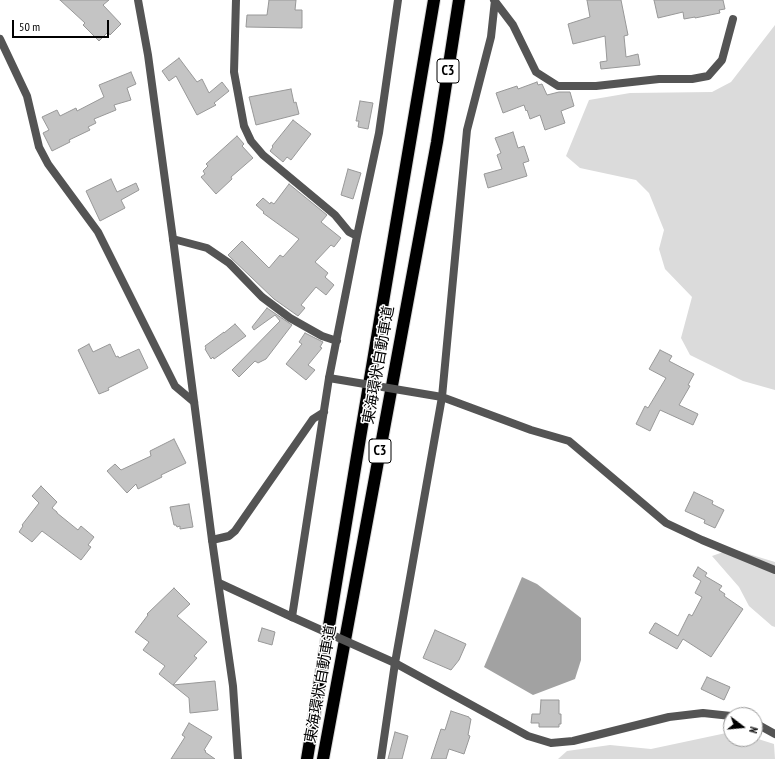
<!DOCTYPE html>
<meta charset="utf-8">
<style>
body{margin:0}
#map{position:relative;width:775px;height:759px;overflow:hidden;background:#fff;font-family:"PT Sans Narrow",sans-serif}
canvas{display:block}
.north{position:absolute;left:723px;top:707px;width:40px;height:40px;box-sizing:border-box;background:#fff;border:1px solid #999;border-radius:50%;rotate:106deg;font-size:11px;font-weight:700;line-height:16px;text-align:center;color:#000}
.north::after{content:'';display:block;margin:auto;width:14px;height:18px;background:#000;clip-path:polygon(50% 0,100% 100%,50% 72%,0 100%)}
.scale{position:absolute;left:12px;top:20px;width:97px;height:18px;box-sizing:border-box;border:2px solid #000;border-top:0;padding-left:5px;font-size:12px;line-height:14px;white-space:nowrap;color:#000;-webkit-text-stroke:3px #fff;paint-order:stroke}
</style>
<div id="map">
<canvas width="775" height="759"></canvas>
<div class="north">N</div>
<div class="scale">50 m</div>
</div>
<script>
const g = document.querySelector('canvas').getContext('2d');
g.lineJoin = 'round';
function fill(path, color) { g.fillStyle = color; g.fill(path, 'evenodd'); }
const toPath = rows => new Path2D(rows.map(r => 'M' + r).join(''));
function trace(path, color, width, dash) { g.strokeStyle = color; g.lineWidth = width; g.lineCap = dash ? 'butt' : 'round'; g.setLineDash(dash || []); g.stroke(path); }
function label(font, color, halo, rows, align = 'center') {
  g.font = font + ' "PT Sans Narrow","Noto Sans JP",sans-serif'; g.lineWidth = 3; g.setLineDash([]); g.textBaseline = 'middle'; g.strokeStyle = halo; g.fillStyle = color; for (const [text, x, y, turn = 0] of rows) {
    g.save(); g.translate(x, y); g.rotate((+turn || 0) * Math.PI / 180); g.textAlign = isNaN(turn) ? turn : align; if (halo) g.strokeText(text, 0, 0); g.fillText(text, 0, 0); g.restore();
  }
}
fill(toPath([
 [775,25,775,390,743,381,690,355,681,338,692,297,665,269,659,249,664,230,649,193,636,180,580,168,566,156,589,100,630,93,712,92,731,82],
 [732,549,775,562,775,627,772,626,749,606,739,587,712,556],
 [731,732,731,739,755,739,755,738,774,744,775,759,558,759,567,751,610,745,651,749]
]), '#dbdbdb');
fill(toPath([
 [522,577,537,584,581,618,581,660,575,679,533,695,484,667]
]), '#a2a2a2');
const building = toPath([
 [60,0,109,0,103,5,121,24,110,35,108,32,99,41,83,25,85,23,60,0],
 [269,0,296,0,295,10,302,10,302,28,246,27,247,15,267,15,269,0],
 [587,0,621,0,628,35,624,36,626,57,638,54,640,65,601,69,600,62,607,61,605,36,573,44,568,24,590,17,587,0],
 [654,0,723,0,725,9,719,10,720,13,695,18,695,17,684,19,683,12,658,18,654,0],
 [179,58,197,82,202,79,209,93,222,82,229,91,214,103,216,105,197,115,176,76,169,81,162,71,179,58],
 [131,72,136,84,127,88,131,100,114,105,116,110,94,119,96,123,88,127,90,130,69,140,70,142,52,151,43,133,49,130,42,117,57,110,60,116,76,108,77,111,104,97,99,85,131,72],
 [537,82,538,85,542,84,547,95,559,92,570,92,574,106,561,111,565,123,545,130,540,115,530,119,527,110,526,111,524,105,503,113,496,93,517,86,518,89,537,82],
 [291,89,294,103,296,102,299,114,256,125,249,97,291,89],
 [360,101,373,103,368,129,358,127,359,121,356,121,360,101],
 [293,120,311,134,291,160,287,157,283,162,270,151,273,147,272,146,293,120],
 [513,132,518,148,524,146,529,161,523,163,527,176,488,188,484,174,502,169,497,155,501,153,495,138,513,132],
 [237,136,244,144,242,146,253,158,231,177,232,179,216,194,201,177,205,174,203,171,208,166,206,164,237,136],
 [348,169,361,173,353,199,341,195,348,169],
 [111,179,117,192,136,183,139,190,121,200,125,208,100,221,86,191,111,179],
 [289,184,327,215,321,222,341,238,334,247,331,245,315,262,328,273,325,277,334,285,326,295,316,287,301,305,305,308,298,316,274,299,228,255,242,241,269,268,280,255,283,257,299,239,263,213,264,212,256,205,263,198,270,204,271,202,274,204,289,184],
 [267,308,292,325,266,359,258,363,255,361,239,377,232,370,280,321,275,315,254,330,252,327,267,308],
 [235,324,246,336,214,359,213,357,211,359,205,349,206,348,205,346,224,332,224,333,235,324],
 [305,333,323,342,320,347,322,348,308,365,315,370,306,380,286,364,302,344,299,342,305,333],
 [89,344,93,352,110,344,116,357,118,356,119,358,139,349,148,368,108,388,109,390,99,394,78,350,89,344],
 [660,350,672,356,669,361,694,374,688,385,690,386,679,405,698,414,693,425,660,410,650,431,636,424,645,406,648,408,666,378,649,369,660,350],
 [174,439,186,463,161,475,162,477,138,489,136,484,127,493,107,471,115,464,121,470,151,456,150,451,174,439],
 [41,486,57,502,52,508,57,512,57,513,78,530,81,526,94,537,88,545,91,547,81,560,42,531,32,542,19,532,23,526,22,525,39,503,32,496,41,486],
 [694,492,713,501,712,504,724,510,715,528,704,523,705,520,685,511,694,492],
 [189,504,193,527,180,529,180,526,177,527,176,525,174,525,170,507,189,504],
 [698,567,707,573,705,576,722,586,719,590,725,594,724,596,743,609,711,657,683,639,677,649,649,633,655,623,656,623,678,636,689,614,692,616,702,597,695,593,701,581,693,576,698,567],
 [174,588,190,604,177,616,207,642,194,656,197,658,173,685,215,681,218,710,190,713,189,698,159,674,165,666,143,650,149,642,135,632,148,615,147,614,174,588],
 [262,628,275,632,272,645,258,641,262,628],
 [435,630,466,644,459,660,451,670,423,658,435,630],
 [707,677,730,687,724,700,701,689,707,677],
 [541,700,559,700,559,714,561,714,561,724,559,724,559,727,539,727,539,723,531,723,532,714,540,714,541,700],
 [451,711,469,717,469,718,471,719,468,735,470,736,464,754,449,749,446,759,431,759,441,729,445,730,451,711],
 [189,723,212,737,204,750,206,751,205,752,215,759,171,759,185,737,182,735,189,723],
 [395,732,408,736,402,759,388,759,395,732]
]);
fill(building, '#c4c4c4');
trace(building, '#989898', 1);
const motorway = toPath([
 [307,759,360,438,434,0],
 [323,759,437,142,459,0]
]);
trace(motorway, '#dbdbdb', 14);
trace(toPath([
 [236,0,234,72,244,126,251,141,263,155,335,215,349,232,357,236],
 [494,0,513,25,536,72,558,86,596,86,659,79,692,79,708,76,722,60,733,19],
 [0,39,27,96,39,147,48,164,98,232,175,386,194,402],
 [173,239,207,248,229,263,262,297,290,318,322,336,337,341],
 [442,397,531,430,569,441,666,523,702,540,775,570],
 [212,540,229,536,235,531,313,419,324,412],
 [219,583,292,617,329,378,357,236,379,133,398,0],
 [395,663,528,736,551,743,573,741,669,717,703,713,731,716],
 [755,723,775,734],
 [381,759,395,663,442,397,467,130,491,37,495,0]
]), '#545454', 8);
trace(toPath([
 [138,0,148,55,173,239,212,540,233,686,238,759]
]), '#545454', 8);
trace(motorway, '#000', 12);
trace(toPath([
 [329,378,442,397],
 [292,617,395,663]
]), '#545454', 8);
for (const [x, y, w] of [
 [448,71,22],
 [380,451,22]
]) { const box = new Path2D(); box.roundRect(x - w / 2, y - 12, w, 24, 3); g.fillStyle = '#fff'; g.fill(box); trace(box, '#000', 1); }
label('bold 14px', '#000', null, [
 ["C3",448,71],
 ["C3",380,451]
]);
label('15px', '#000', '#fff', [
 ["東海環状自動車道",379,365,-80],
 ["東海環状自動車道",321,684,-80]
]);
</script>
